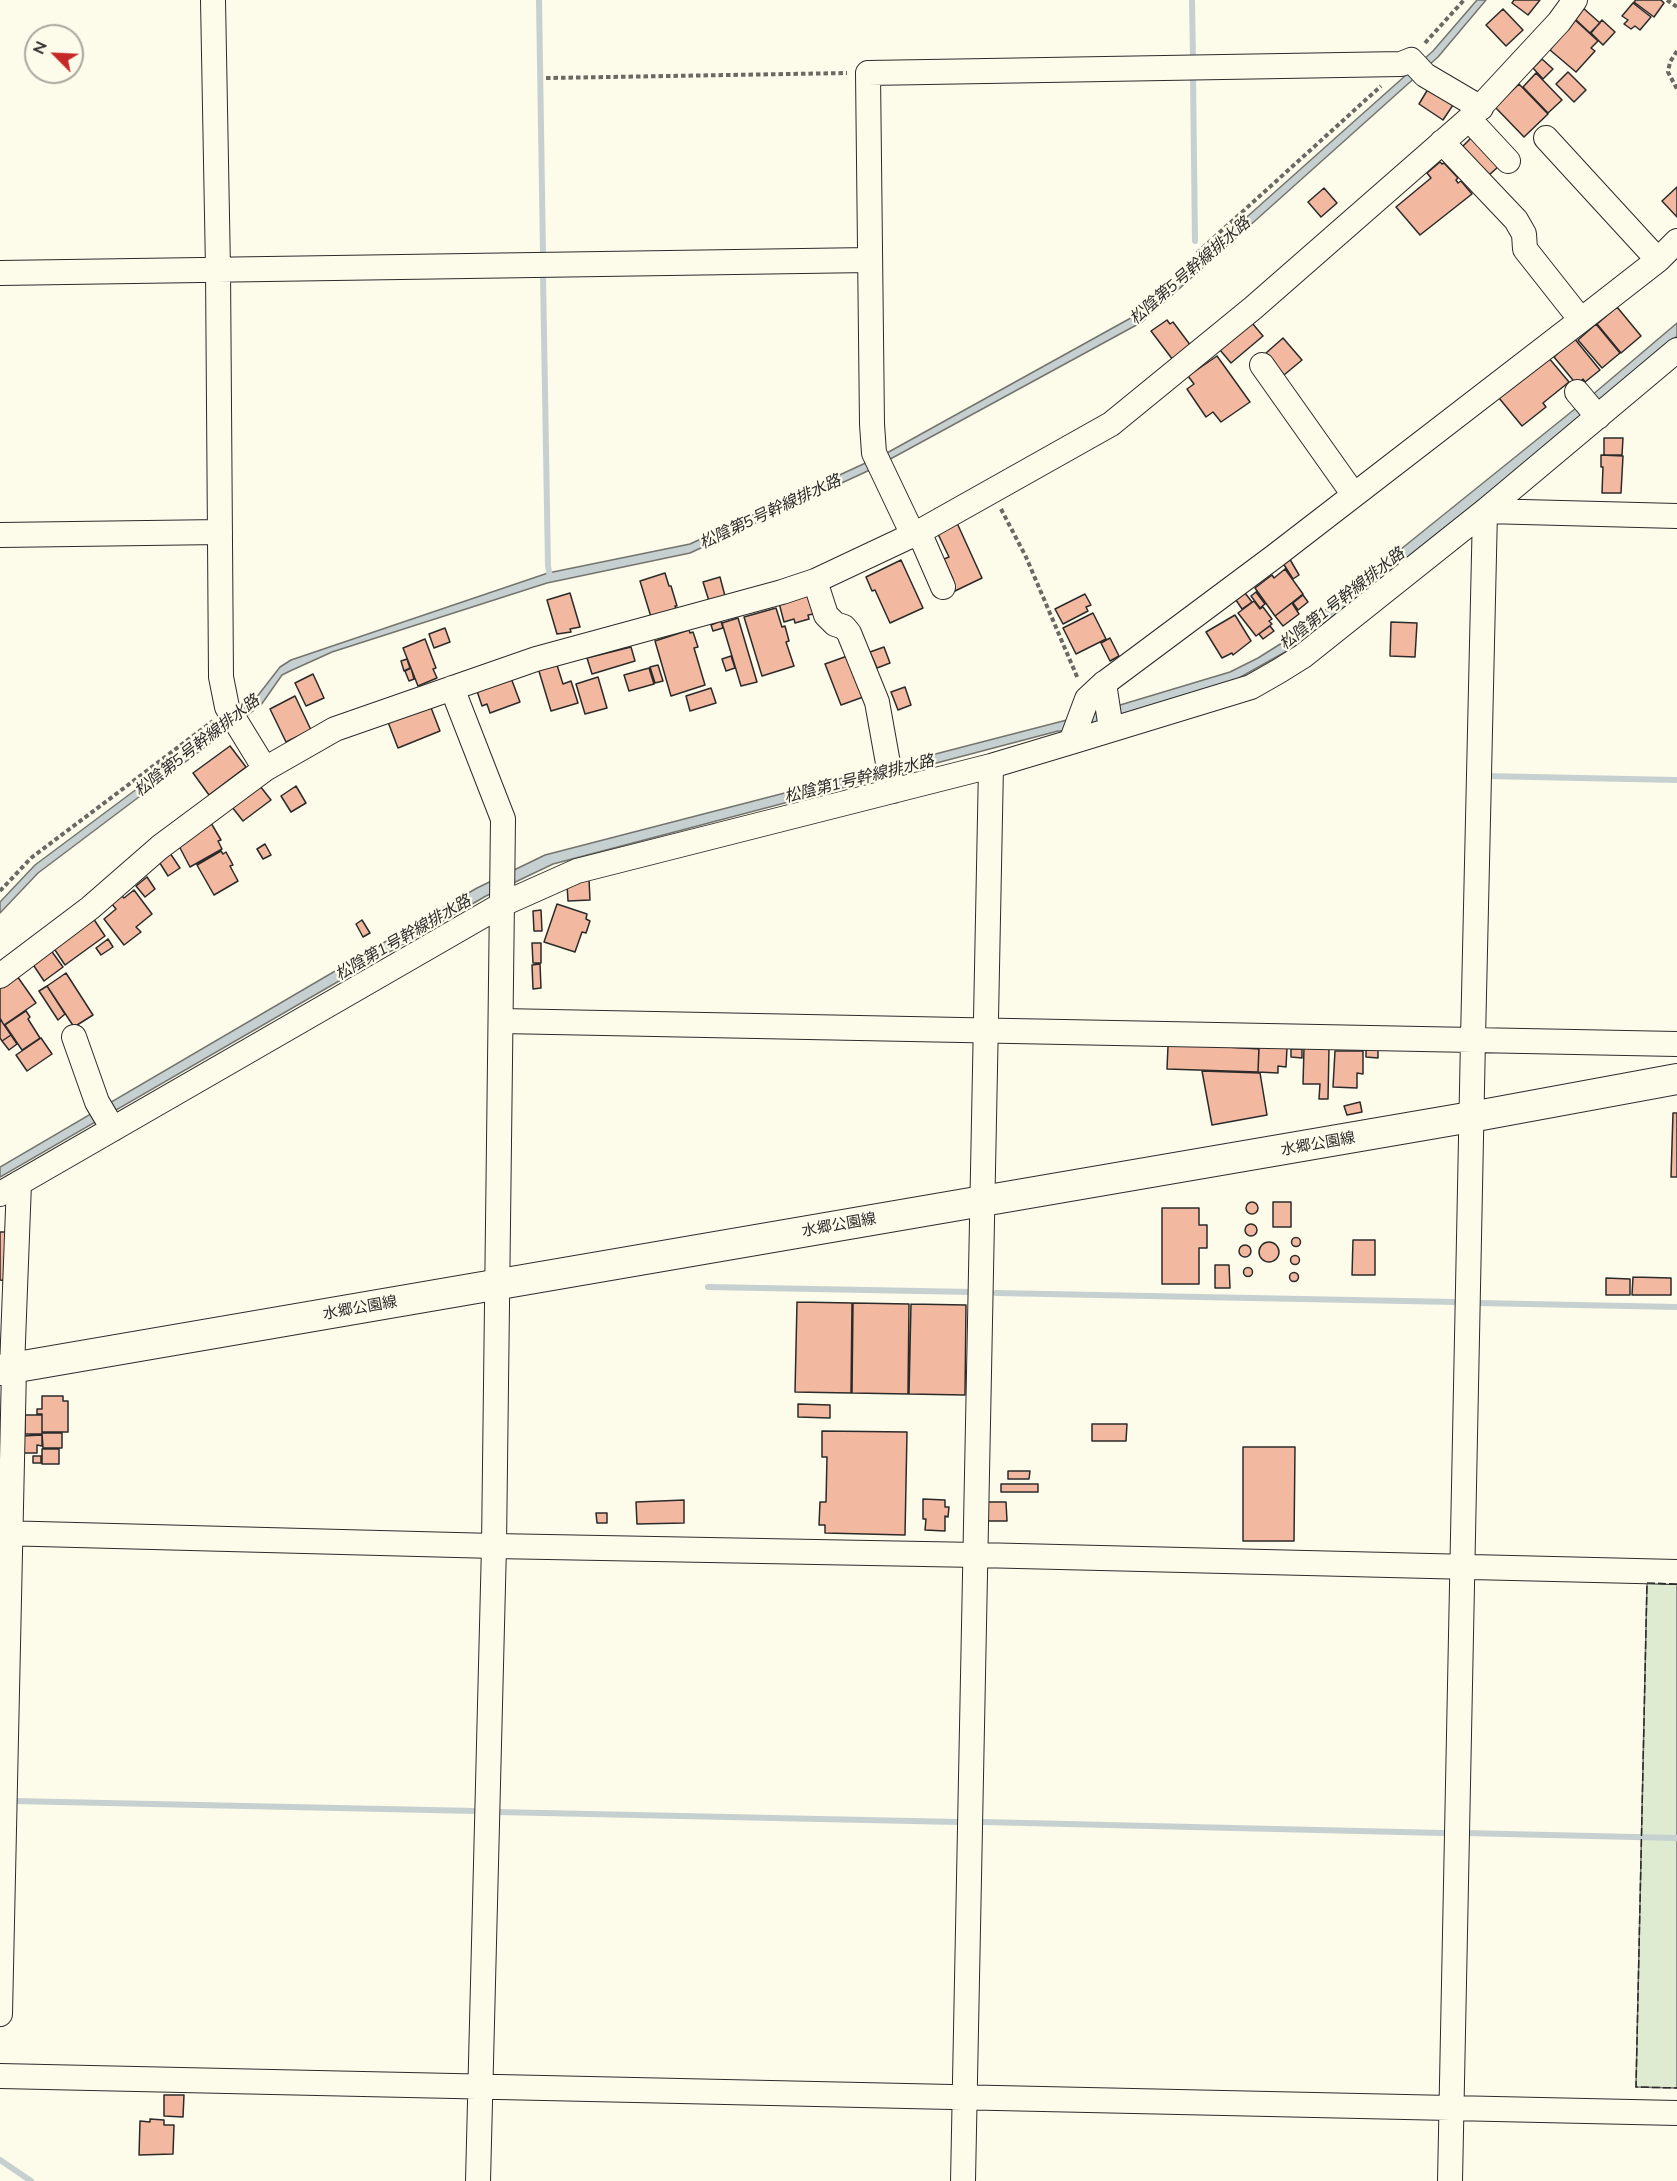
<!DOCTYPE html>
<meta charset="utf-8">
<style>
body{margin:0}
#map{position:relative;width:1677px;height:2181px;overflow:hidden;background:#fdfbea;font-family:Mulish,sans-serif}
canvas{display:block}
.north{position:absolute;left:24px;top:24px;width:60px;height:60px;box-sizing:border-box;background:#fdfbea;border:2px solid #a9a89e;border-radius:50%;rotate:294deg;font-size:16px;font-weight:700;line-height:24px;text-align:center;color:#2b2b2b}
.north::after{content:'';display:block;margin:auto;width:21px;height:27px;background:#c62828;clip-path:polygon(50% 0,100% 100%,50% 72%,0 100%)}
</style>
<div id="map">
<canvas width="1677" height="2181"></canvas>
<div class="north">N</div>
</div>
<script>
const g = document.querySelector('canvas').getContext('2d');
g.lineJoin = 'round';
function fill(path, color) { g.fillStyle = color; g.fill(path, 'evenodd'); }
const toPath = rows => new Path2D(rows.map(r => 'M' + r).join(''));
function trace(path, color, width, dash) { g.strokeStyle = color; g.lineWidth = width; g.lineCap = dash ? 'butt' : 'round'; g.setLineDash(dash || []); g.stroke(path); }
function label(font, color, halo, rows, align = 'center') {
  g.font = font + ' Mulish,"Noto Sans JP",sans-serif'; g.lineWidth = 4.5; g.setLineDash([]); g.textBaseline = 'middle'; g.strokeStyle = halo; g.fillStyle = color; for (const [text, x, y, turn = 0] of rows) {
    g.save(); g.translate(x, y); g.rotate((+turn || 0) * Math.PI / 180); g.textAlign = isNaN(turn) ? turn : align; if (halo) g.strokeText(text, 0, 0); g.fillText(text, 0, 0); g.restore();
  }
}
const green = toPath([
 [1647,1583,1677,1584,1677,2088,1636,2087,1647,1583]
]);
fill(green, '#deebd1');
trace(green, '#74746e', 1.5);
const water = toPath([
 [1477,0,1486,0,1438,57,1142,322,872,469,690,553,547,583,332,652,290,671,282,675,261,705,38,873,0,913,0,902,35,865,229,720,256,698,280,667,291,660,548,573,690,544,885,454,1138,314,1433,51,1477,0],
 [1677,323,1677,336,1600,404,1294,647,1230,683,1097,721,1082,731,1058,731,553,864,486,896,0,1177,0,1167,477,888,545,855,1090,714,1230,672,1258,658,1293,636,1591,396,1677,323]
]);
fill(water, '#c7d0d0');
trace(water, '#74746e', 1.5);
trace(toPath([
 [539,0,543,254],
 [1192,0,1193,58],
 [1193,76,1195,241],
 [543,275,548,566,550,577],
 [1485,776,1677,780],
 [708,1287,972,1292],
 [996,1293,1455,1302],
 [1478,1303,1677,1307],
 [14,1801,476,1811],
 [497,1812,958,1822],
 [983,1822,1443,1833],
 [1464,1833,1677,1838],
 [0,2160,31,2181]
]), '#c7d0d0', 6);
const building = toPath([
 [1514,0,1540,0,1528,15,1512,3,1514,0],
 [1636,0,1661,0,1664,3,1654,17,1634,2,1636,0],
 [1633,3,1651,17,1640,30,1635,26,1631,29,1624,24,1628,20,1622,16,1633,3],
 [1582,7,1600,23,1590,33,1573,17,1582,7],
 [1503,9,1523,30,1506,46,1486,25,1503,9],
 [1574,19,1598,41,1591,48,1595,51,1576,72,1550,50,1574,19],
 [1602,20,1615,32,1603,45,1591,33,1602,20],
 [1542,59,1553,69,1543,79,1533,68,1542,59],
 [1568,72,1586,90,1574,102,1556,84,1568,72],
 [1536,73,1562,100,1548,113,1523,87,1536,73],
 [1519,84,1548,114,1524,137,1495,107,1519,84],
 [1428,89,1453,105,1443,120,1419,104,1428,89],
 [1474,135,1501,164,1486,178,1459,150,1474,135],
 [1440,162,1442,164,1444,163,1458,178,1456,180,1458,183,1461,181,1472,194,1420,235,1396,207,1431,178,1427,173,1440,162],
 [1677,187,1677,217,1662,201,1677,187],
 [1324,188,1337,203,1321,217,1308,202,1324,188],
 [1617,307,1641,336,1621,353,1597,324,1617,307],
 [1167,320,1170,324,1173,322,1191,346,1173,360,1151,331,1167,320],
 [1252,323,1263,336,1231,363,1220,350,1252,323],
 [1596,324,1620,353,1602,368,1578,340,1596,324],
 [1283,338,1302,360,1284,375,1266,353,1283,338],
 [1574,338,1600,370,1585,382,1583,379,1577,385,1554,357,1574,338],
 [1217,356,1250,402,1221,422,1213,412,1206,417,1187,389,1194,384,1188,376,1217,356],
 [1548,357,1569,382,1543,403,1546,407,1522,426,1499,398,1548,357],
 [1604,438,1623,438,1622,455,1604,455,1604,438],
 [1601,455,1623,456,1621,493,1602,493,1603,467,1601,467,1601,455],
 [957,523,982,578,955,591,950,581,953,579,944,559,949,557,937,532,957,523],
 [1288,556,1299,575,1293,579,1281,560,1288,556],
 [901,560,923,608,890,623,875,590,872,591,866,577,901,560],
 [1285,569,1303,594,1275,616,1255,588,1272,575,1274,578,1285,569],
 [665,573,669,586,671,586,677,606,675,606,676,609,651,617,640,581,665,573],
 [720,577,725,596,709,601,703,582,720,577],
 [1256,592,1265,604,1260,608,1251,596,1256,592],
 [570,593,580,627,570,629,571,632,557,634,547,600,570,593],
 [1245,593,1252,602,1242,609,1236,600,1245,593],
 [1085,594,1091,605,1086,607,1088,611,1063,624,1055,609,1085,594],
 [809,595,814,614,808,615,809,619,795,623,794,619,784,622,779,603,809,595],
 [1303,595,1308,602,1298,610,1293,603,1303,595],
 [1254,601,1260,609,1263,607,1272,619,1269,621,1272,624,1256,636,1238,613,1254,601],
 [1292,603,1299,614,1283,626,1275,616,1292,603],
 [776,608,782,627,785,626,789,641,786,642,794,666,762,676,744,617,776,608],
 [1093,613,1106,639,1076,654,1063,628,1093,613],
 [1235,615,1251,641,1233,655,1232,653,1222,658,1206,632,1235,615],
 [738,618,757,682,741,686,722,623,738,618],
 [721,621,723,628,713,631,711,625,721,621],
 [1391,622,1417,623,1415,657,1390,656,1391,622],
 [1270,626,1274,631,1263,639,1259,634,1270,626],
 [445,628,450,642,434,648,429,634,445,628],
 [689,630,690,633,693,632,698,647,694,648,705,685,671,696,655,641,689,630],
 [1110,638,1119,656,1110,661,1101,643,1110,638],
 [425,639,436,668,433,669,437,678,418,686,403,648,425,639],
 [631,647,635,661,592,674,587,658,631,647],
 [884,647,890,663,877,668,870,652,884,647],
 [850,655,866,696,841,705,825,664,850,655],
 [731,656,735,668,726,671,722,659,731,656],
 [407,659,410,668,404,671,401,661,407,659],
 [556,662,563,684,571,681,578,703,551,711,538,668,556,662],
 [658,665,663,681,655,683,650,667,658,665],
 [411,668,414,679,409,681,405,671,411,668],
 [649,668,654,684,629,691,624,675,649,668],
 [313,674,324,698,306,706,295,683,313,674],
 [598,677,607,708,585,714,576,684,598,677],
 [511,678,520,702,490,713,487,704,482,706,477,691,511,678],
 [905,687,911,705,898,710,891,692,905,687],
 [711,688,716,703,690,711,686,696,711,688],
 [295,696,311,730,286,742,270,709,295,696],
 [430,705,440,731,398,748,388,722,430,705],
 [230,746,246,767,209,795,193,773,230,746],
 [260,786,271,800,243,821,232,807,260,786],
 [296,786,306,803,291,812,281,796,296,786],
 [211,823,221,840,218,841,222,849,190,867,179,846,211,823],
 [265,844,271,855,263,859,257,849,265,844],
 [221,851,223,854,226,852,233,865,230,866,238,881,214,895,197,865,221,851],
 [170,853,180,868,168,876,158,860,170,853],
 [147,877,155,889,145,897,136,886,147,877],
 [589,879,590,900,568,901,567,884,589,879],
 [134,890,152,914,136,927,141,932,124,945,104,919,116,909,111,903,121,895,124,898,134,890],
 [557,904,587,914,586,919,590,921,586,933,582,932,575,952,544,942,557,904],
 [541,910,542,931,534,931,533,911,541,910],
 [93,918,105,936,65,965,53,947,93,918],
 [362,920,370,933,363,937,356,924,362,920],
 [108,939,113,947,101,955,96,948,108,939],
 [532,943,541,943,541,963,533,963,532,943],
 [50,949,63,967,44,981,32,963,50,949],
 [540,964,541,988,533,989,532,965,540,964],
 [66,973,93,1015,74,1027,47,986,66,973],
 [17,976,36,1003,4,1025,0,1018,0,987,17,976],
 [47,986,65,1014,58,1020,39,991,47,986],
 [26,1011,30,1017,28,1019,40,1038,22,1050,5,1025,26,1011],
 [0,1019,11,1035,2,1041,0,1038,0,1019],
 [11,1035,17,1044,9,1050,2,1041,11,1035],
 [41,1038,52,1054,27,1071,16,1055,41,1038],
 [1180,1044,1259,1049,1258,1072,1167,1069,1168,1046,1180,1046,1180,1044],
 [1259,1046,1287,1048,1286,1067,1278,1066,1278,1073,1258,1072,1259,1046],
 [1304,1048,1329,1048,1328,1099,1319,1099,1320,1084,1303,1084,1304,1048],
 [1366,1048,1378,1048,1378,1058,1366,1057,1366,1048],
 [1291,1049,1302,1049,1302,1058,1291,1057,1291,1049],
 [1335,1051,1363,1051,1363,1074,1357,1073,1357,1088,1333,1087,1335,1051],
 [1202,1071,1260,1073,1267,1115,1212,1125,1202,1071],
 [1360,1102,1362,1112,1347,1115,1344,1106,1360,1102],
 [1673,1113,1677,1113,1677,1177,1671,1177,1673,1113],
 '1246 1208a6 6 0 1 1 12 0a6 6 0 1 1-12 0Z',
 [1273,1202,1291,1202,1291,1227,1273,1227,1273,1202],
 [1162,1208,1199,1208,1199,1225,1207,1225,1207,1248,1199,1248,1199,1284,1162,1284,1162,1208],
 '1245 1230a6 6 0 1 1 12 0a6 6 0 1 1-12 0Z',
 [0,1232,9,1232,7,1281,0,1280,0,1232],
 '1291.5 1242a4.5 4.5 0 1 1 9 0a4.5 4.5 0 1 1-9 0Z',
 [1353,1240,1375,1240,1375,1275,1352,1275,1353,1240],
 '1259 1252a10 10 0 1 1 20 0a10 10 0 1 1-20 0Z',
 '1239 1251a6 6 0 1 1 12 0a6 6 0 1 1-12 0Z',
 '1290.5 1260a4.5 4.5 0 1 1 9 0a4.5 4.5 0 1 1-9 0Z',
 [1215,1265,1229,1265,1230,1288,1215,1288,1215,1265],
 '1243.5 1272a4.5 4.5 0 1 1 9 0a4.5 4.5 0 1 1-9 0Z',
 '1289.5 1277a4.5 4.5 0 1 1 9 0a4.5 4.5 0 1 1-9 0Z',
 [1633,1277,1671,1278,1671,1295,1632,1295,1633,1277],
 [1606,1278,1630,1279,1630,1295,1606,1295,1606,1278],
 [797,1302,852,1303,851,1393,795,1392,797,1302],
 [853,1303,909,1304,908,1394,852,1393,853,1303],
 [911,1304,966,1305,965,1395,909,1394,911,1304],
 [42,1396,63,1396,63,1401,68,1401,68,1432,42,1432,42,1414,37,1414,37,1409,42,1409,42,1396],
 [798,1404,830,1405,830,1418,798,1417,798,1404],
 [25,1415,42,1415,42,1434,25,1434,25,1415],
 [1092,1424,1127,1424,1126,1441,1092,1441,1092,1424],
 [822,1431,907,1432,905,1535,825,1533,825,1525,819,1525,820,1502,826,1502,827,1457,822,1457,822,1431],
 [42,1433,62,1433,62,1448,43,1448,42,1433],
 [42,1435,42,1446,37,1445,37,1453,23,1453,22,1436,42,1435],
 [1243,1447,1295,1447,1294,1541,1243,1541,1243,1447],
 [42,1449,59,1449,59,1464,42,1464,42,1449],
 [33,1456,41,1456,41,1463,33,1463,33,1456],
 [1008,1471,1030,1471,1029,1479,1008,1479,1008,1471],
 [1001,1484,1038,1484,1038,1492,1001,1492,1001,1484],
 [923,1499,945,1500,945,1507,949,1507,948,1517,945,1516,945,1531,925,1530,926,1519,923,1519,923,1499],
 [684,1500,684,1523,637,1524,636,1502,684,1500],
 [987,1502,1006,1502,1007,1521,987,1521,987,1502],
 [596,1513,607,1513,607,1523,597,1523,596,1513],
 [164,2095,184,2095,183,2117,164,2116,164,2095],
 [150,2119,164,2120,164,2125,174,2125,173,2154,139,2155,140,2121,150,2122,150,2119]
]);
fill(building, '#f2b8a0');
trace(building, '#2b2b2b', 1.5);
const minor = toPath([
 [213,0,218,269,221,677,227,707,265,769],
 [1469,119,1508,161],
 [1546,138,1658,260],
 [1442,142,1516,220,1524,234,1525,249,1581,320],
 [0,273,869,260],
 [1262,365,1354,495],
 [1577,392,1598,417],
 [919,532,943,587],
 [0,535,220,532],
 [913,535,874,453,872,424,868,73,1401,64,1411,60,1425,75,1481,108],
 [815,581,826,615,835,624,844,627,849,633,877,702,893,791],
 [1104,683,1111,729],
 [452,688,503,819,494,1546,478,2181],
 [1071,742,1251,687,1279,671,1303,656,1485,511,1677,350],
 [0,976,90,908,160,847,265,769,335,729,536,659,782,592,815,581,919,532,1111,424,1253,308,1469,119,1559,22,1575,0],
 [501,1021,1677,1044],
 [74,1037,97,1102,113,1129],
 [0,1194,503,904,577,871,991,766,1071,742,1087,699,1102,685,1275,556,1581,320,1658,260,1677,241],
 [12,1368,19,1183],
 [0,1533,494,1546,977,1555,1677,1572],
 [0,2014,14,1368],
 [0,2076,1677,2113],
 [963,2181,991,766],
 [1450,2181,1473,1039,1485,511,1677,516]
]);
const major = toPath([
 [0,1370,1471,1117,1677,1079]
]);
trace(minor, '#2b2b2b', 26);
trace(major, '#2b2b2b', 32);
trace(toPath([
 [1667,0,1677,7],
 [1425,43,1464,0],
 [1677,51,1670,62,1668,72,1677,89],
 [546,78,847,73],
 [1197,253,1381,86],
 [1001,509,1026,557,1078,679],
 [0,891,31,858,213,721]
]), '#6a6964', 4, [4.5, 3]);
trace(minor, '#fdfbea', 24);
trace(major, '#fdfbea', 30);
trace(toPath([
 [1677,1584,1647,1583,1636,2087,1677,2088]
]), '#2b2b2b', 1.5, [8, 3]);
label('15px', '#2b2b2b', '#fdfbea', [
 ["水郷公園線",1318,1144,-10],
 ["水郷公園線",839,1225,-10],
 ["水郷公園線",360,1308,-10]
]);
label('italic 16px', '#2b2b2b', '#fdfbea', [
 ["松陰第5号幹線排水路",1190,271,-41],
 ["松陰第5号幹線排水路",770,512,-25],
 ["松陰第1号幹線排水路",1342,599,-38],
 ["松陰第5号幹線排水路",197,746,-38],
 ["松陰第1号幹線排水路",859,779,-14],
 ["松陰第1号幹線排水路",403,938,-30]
]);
</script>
